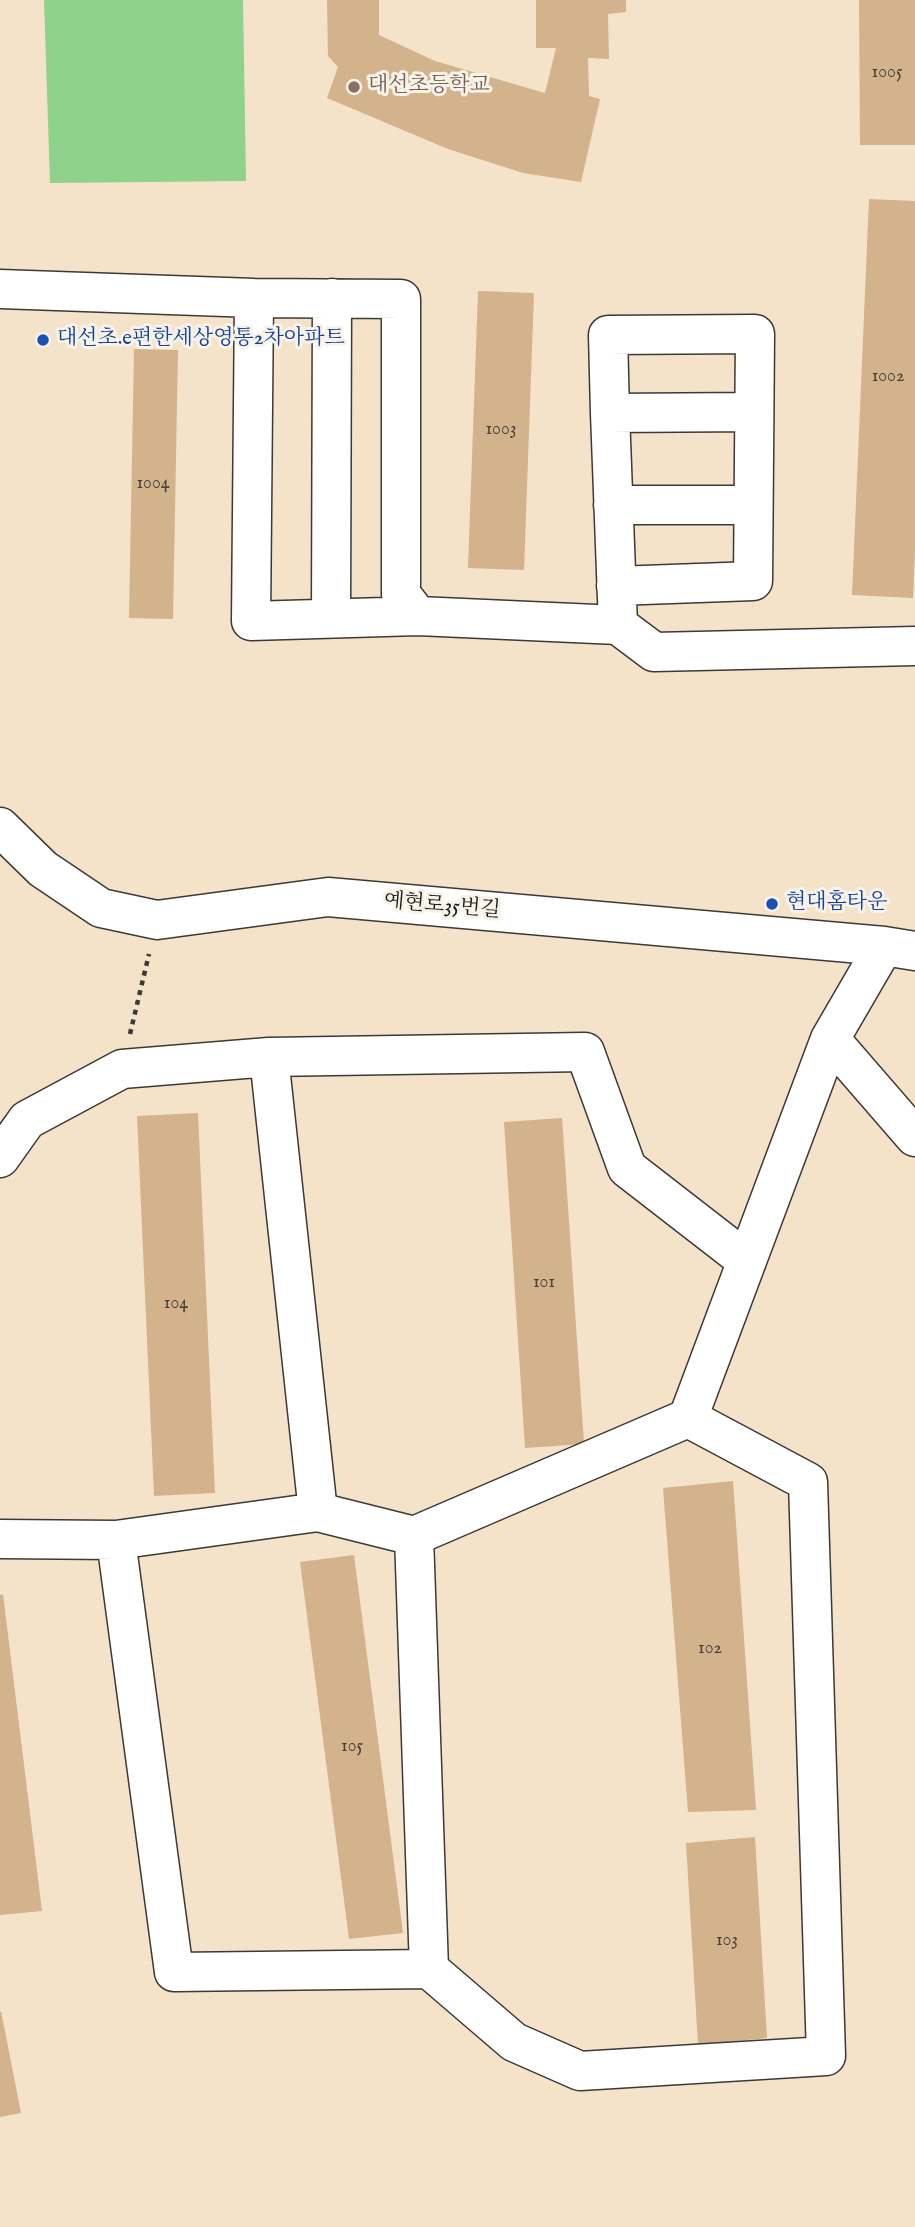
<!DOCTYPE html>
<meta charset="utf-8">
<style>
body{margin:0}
canvas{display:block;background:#f4e2c9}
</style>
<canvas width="915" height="2227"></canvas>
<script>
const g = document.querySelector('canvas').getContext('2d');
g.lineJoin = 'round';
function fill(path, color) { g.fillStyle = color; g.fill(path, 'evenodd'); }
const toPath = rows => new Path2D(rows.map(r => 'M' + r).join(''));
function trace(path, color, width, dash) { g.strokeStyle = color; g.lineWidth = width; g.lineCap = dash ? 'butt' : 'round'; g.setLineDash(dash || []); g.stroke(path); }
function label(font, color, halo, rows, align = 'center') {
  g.font = font + ' "IM FELL English","Noto Serif KR",serif'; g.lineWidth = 6; g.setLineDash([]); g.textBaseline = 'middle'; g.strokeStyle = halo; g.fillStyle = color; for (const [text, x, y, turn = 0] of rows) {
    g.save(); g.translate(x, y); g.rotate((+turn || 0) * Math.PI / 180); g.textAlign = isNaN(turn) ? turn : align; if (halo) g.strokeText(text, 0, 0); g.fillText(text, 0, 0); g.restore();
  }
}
fill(toPath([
 [44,0,243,0,246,181,50,183]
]), '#8fd28b');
fill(toPath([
 [327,0,379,0,379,35,435,61,545,93,556,48,536,48,536,0,626,0,626,12,608,14,609,59,588,58,589,96,600,99,581,182,523,173,448,149,327,98,338,67,328,56],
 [859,0,915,0,915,145,860,145],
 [869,199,915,201,915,552,913,598,852,595],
 [478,291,534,293,524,570,468,568],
 [134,349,178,350,173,619,129,618],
 [198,1113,215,1493,154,1496,137,1116],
 [562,1118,584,1444,525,1448,504,1122],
 [733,1481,756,1810,688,1812,663,1488],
 [354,1555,403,1933,349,1939,300,1562],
 [3,1594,42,1911,0,1915,0,1595],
 [755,1837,767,2038,698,2045,686,1843],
 [1,2011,21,2113,0,2117,0,2012]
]), '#d3b38c');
const minor = toPath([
 [0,289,254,298,401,299,401,594,418,616,618,625],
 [254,298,251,621,418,616],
 [610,413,754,412],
 [613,505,753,505],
 [616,586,753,581,755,334,608,335,610,413,618,625,654,652,915,646],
 [331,618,332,298],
 [0,827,43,869,101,908,157,920,328,897,884,946,915,951],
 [884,946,830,1039,915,1137],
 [269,1057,585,1052,627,1168,747,1261],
 [0,1158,27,1120,122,1069,269,1057,318,1512,414,1536],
 [688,1418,414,1536,429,1969,514,2042,580,2071,826,2056,808,1482,688,1418,830,1039],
 [0,1539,116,1540,174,1972,429,1969],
 [116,1540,318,1512]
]);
trace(minor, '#3c3a36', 41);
trace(toPath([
 [130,1034,149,954]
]), '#3c3a36', 4.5, [5, 5]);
trace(minor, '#fff', 38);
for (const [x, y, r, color] of [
 [354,87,7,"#8d6e63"],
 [43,340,7,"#1a4fb4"],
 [772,904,7,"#1a4fb4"]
]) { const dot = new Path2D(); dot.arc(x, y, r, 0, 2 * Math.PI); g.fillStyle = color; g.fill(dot); trace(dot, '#f7f3e8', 2.5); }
label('18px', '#4a4238', null, [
 ["1005",887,73],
 ["1002",888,377],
 ["1003",501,430],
 ["1004",153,484],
 ["101",544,1283],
 ["104",176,1304],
 ["102",710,1649],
 ["105",352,1747],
 ["103",727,1941]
]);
label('21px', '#785e54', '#f7f3e8', [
 ["대선초등학교",368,87]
], 'left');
label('21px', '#164399', '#f7f3e8', [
 ["대선초.e편한세상영통2차아파트",57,340],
 ["현대홈타운",786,904]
], 'left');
label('21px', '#1c1c1c', '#f7f3e8', [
 ["예현로35번길",442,907,5]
]);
</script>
